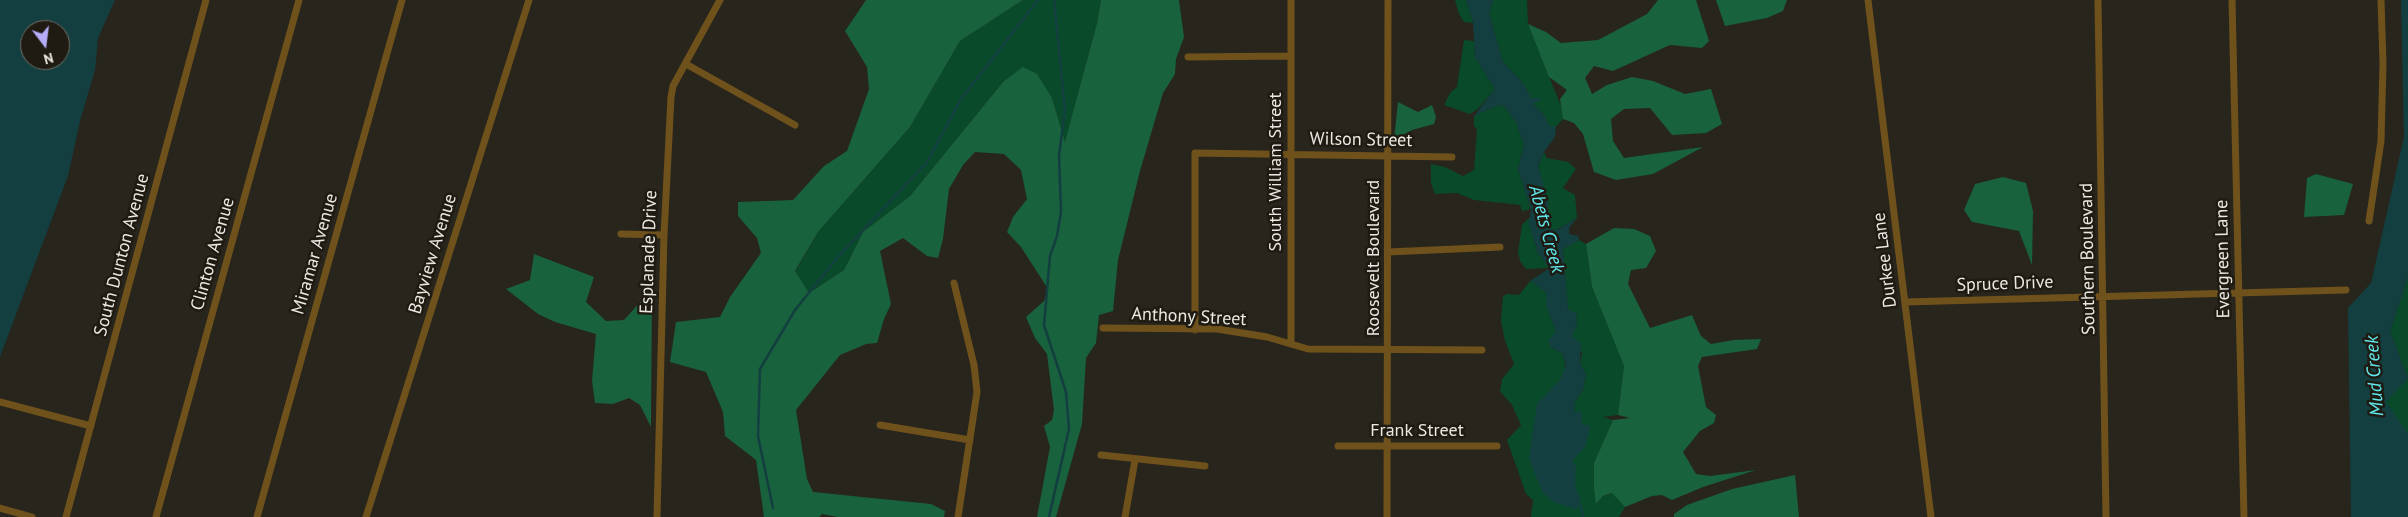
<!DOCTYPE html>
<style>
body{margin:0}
#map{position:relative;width:2408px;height:517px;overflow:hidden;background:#28251c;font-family:"PT Sans",sans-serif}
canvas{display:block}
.north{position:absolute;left:20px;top:20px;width:50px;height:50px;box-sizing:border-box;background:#1f1b12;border:1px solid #706d65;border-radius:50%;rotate:165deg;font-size:14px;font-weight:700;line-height:20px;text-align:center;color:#eae8e2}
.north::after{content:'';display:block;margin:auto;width:18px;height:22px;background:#b5acf8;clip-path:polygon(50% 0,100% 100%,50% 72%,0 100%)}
</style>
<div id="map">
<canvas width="2408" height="517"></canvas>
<div class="north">N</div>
</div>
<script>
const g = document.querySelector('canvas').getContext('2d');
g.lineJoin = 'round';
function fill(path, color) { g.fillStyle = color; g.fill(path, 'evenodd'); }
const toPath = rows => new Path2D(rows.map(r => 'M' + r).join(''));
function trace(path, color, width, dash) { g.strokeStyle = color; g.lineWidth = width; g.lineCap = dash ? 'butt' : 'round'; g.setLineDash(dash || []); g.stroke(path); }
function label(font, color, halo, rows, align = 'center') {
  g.font = font + ' "PT Sans",sans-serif'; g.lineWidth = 5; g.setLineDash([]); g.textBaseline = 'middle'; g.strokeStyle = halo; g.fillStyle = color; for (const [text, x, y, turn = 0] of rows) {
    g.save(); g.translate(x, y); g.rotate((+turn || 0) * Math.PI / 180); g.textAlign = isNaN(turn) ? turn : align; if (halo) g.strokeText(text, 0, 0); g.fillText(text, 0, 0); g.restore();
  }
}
fill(toPath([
 [1023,0,1101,0,1097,23,1065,143,1052,98,1003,82,910,196,863,232,844,270,809,293,795,272,818,232,910,127,960,41],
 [1455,0,1466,0,1473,23,1464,22,1459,14],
 [1493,0,1527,0,1528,24,1563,111,1563,119,1556,127,1550,127,1543,114,1532,103,1541,98,1531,98,1523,83,1503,62,1489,14],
 [1464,40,1474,41,1475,57,1495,89,1478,109,1470,114,1444,105,1450,93,1457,87],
 [1503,105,1516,122,1524,144,1518,169,1531,209,1522,211,1520,205,1474,200,1457,193,1435,194,1431,183,1431,164,1445,167,1463,176,1474,170,1477,129,1474,126,1474,116,1496,106],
 [1544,152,1547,158,1568,162,1576,169,1563,188,1575,195,1577,218,1556,230,1548,228,1548,203,1538,167],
 [1530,217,1529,223,1538,253,1550,268,1526,269,1520,261,1518,252,1522,225],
 [1579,240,1586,244,1592,287,1624,366,1618,415,1603,417,1613,420,1594,463,1594,489,1597,503,1603,496,1613,493,1625,507,1619,517,1531,517,1533,500,1526,494,1507,440,1521,425,1512,405,1500,391,1502,379,1514,364,1505,341,1501,321,1503,296,1507,294,1519,295,1531,280,1547,294,1547,305,1556,332,1551,347,1563,354,1574,412,1575,401,1583,390,1586,374,1580,363,1582,353,1571,336,1577,324,1576,314,1568,310,1563,249],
 [2408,276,2408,434,2385,402,2408,378,2390,331]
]), '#094a2b');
fill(toPath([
 [866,0,1023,0,960,41,910,127,818,232,795,271,809,293,844,270,863,232,910,196,1003,82,1023,67,1037,74,1052,98,1065,142,1097,23,1101,0,1179,0,1184,37,1176,59,1175,74,1163,93,1140,171,1118,260,1113,311,1099,315,1096,343,1086,358,1082,424,1056,517,1037,517,1050,447,1044,426,1052,420,1054,410,1047,354,1035,338,1026,317,1044,301,1048,289,1021,247,1007,232,1013,217,1027,199,1021,170,1004,154,975,152,963,165,949,189,943,239,938,258,927,256,903,238,880,251,891,304,884,319,877,343,866,344,840,355,796,410,807,479,813,492,931,504,945,511,944,517,838,517,822,514,819,517,764,517,756,460,725,436,723,412,706,372,670,362,676,322,720,317,730,297,761,253,757,238,738,216,738,202,793,200,824,166,847,151,869,89,867,67,845,31],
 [1658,0,1696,0,1709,41,1702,48,1670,45,1613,71,1594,66,1585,78,1592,94,1607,85,1632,77,1653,81,1685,94,1711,89,1722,124,1706,133,1672,135,1650,108,1624,109,1611,119,1613,141,1624,158,1703,147,1653,174,1616,180,1594,172,1583,134,1574,123,1563,119,1560,99,1567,90,1549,77,1528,24,1546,32,1561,43,1598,40,1647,14],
 [1716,0,1787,0,1783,11,1767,18,1725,26],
 [1398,102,1418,112,1432,105,1436,117,1434,124,1412,130,1394,140],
 [2316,174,2353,184,2344,215,2304,217,2307,178],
 [2003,177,2026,183,2033,211,2032,265,2019,231,1972,222,1964,210,1975,184],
 [1614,228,1634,229,1650,236,1656,251,1646,268,1631,270,1628,284,1650,328,1692,315,1701,336,1711,344,1734,340,1761,339,1757,349,1702,357,1698,366,1706,407,1716,415,1714,423,1700,431,1683,452,1696,474,1710,476,1756,470,1703,487,1672,500,1662,495,1652,496,1625,507,1612,493,1603,496,1596,504,1594,489,1594,463,1613,420,1630,418,1618,415,1624,366,1592,287,1586,244],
 [534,254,594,277,586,302,606,321,624,320,652,289,651,427,640,405,629,398,613,404,595,403,592,381,596,334,555,322,538,314,506,289,530,280],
 [1795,475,1799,517,1674,517,1674,514,1687,505,1732,489]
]), '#18623d');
fill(toPath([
 [0,0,115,0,98,38,95,70,80,121,68,176,0,357],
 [30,30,60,30,60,60,30,60],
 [1466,0,1493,0,1489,14,1503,62,1523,83,1531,98,1543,98,1533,104,1543,114,1550,127,1556,127,1555,137,1544,152,1538,166,1548,203,1548,228,1557,230,1577,218,1569,228,1569,234,1578,236,1579,240,1563,249,1568,310,1576,313,1577,324,1572,336,1581,344,1580,363,1586,374,1583,390,1575,401,1574,412,1581,411,1582,424,1590,426,1585,447,1572,461,1576,467,1575,484,1581,502,1576,509,1553,502,1542,491,1529,459,1537,404,1560,380,1566,366,1563,354,1551,347,1548,341,1556,332,1546,304,1547,294,1531,280,1550,268,1538,253,1529,223,1531,209,1518,169,1524,144,1516,122,1503,105,1496,106,1474,116,1495,89,1475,57,1473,23],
 [2401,0,2408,0,2408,276,2390,331,2408,378,2386,402,2408,434,2408,517,2351,517,2348,308,2371,283,2404,137]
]), '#133f40');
trace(toPath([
 [1576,504,1581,507,1583,517],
 [773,508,758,436,760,369,795,310,837,258,927,162,961,99,1038,0],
 [1049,517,1069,429,1066,392,1044,325,1050,256,1057,236,1061,212,1059,155,1065,111,1054,0]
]), '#133f40', 2.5);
trace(toPath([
 [1868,0,1931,517],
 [2098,0,2106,517],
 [2232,0,2244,517],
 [1188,57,1291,56],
 [686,64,795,125],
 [2369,221,2381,141,2383,64,2381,0],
 [621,234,664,235],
 [1388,252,1500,247],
 [954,283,974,365,977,392,958,517],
 [1905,302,2346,290],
 [1103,328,1217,329,1267,337,1308,349,1482,350],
 [1195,330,1195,153,1452,157],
 [1291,344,1291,0],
 [0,402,91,426],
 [880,425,970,440],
 [1338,446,1497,446],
 [1101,455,1205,466],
 [0,508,32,517],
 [66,517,206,0],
 [156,517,299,0],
 [257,517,402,0],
 [366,517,529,0],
 [657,517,664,235,671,97,673,86,720,0],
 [1125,517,1135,460],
 [1387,517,1388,0]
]), '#6f511c', 7);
label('18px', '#eae8e2', '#1f1b12', [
 ["Wilson Street",1361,140,1],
 ["South William Street",1276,172,-90],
 ["Esplanade Drive",649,252,-88],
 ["Clinton Avenue",213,254,-74],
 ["Miramar Avenue",315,254,-74],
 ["Bayview Avenue",433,254,-73],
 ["South Dunton Avenue",122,255,-75],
 ["Roosevelt Boulevard",1374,258,-90],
 ["Southern Boulevard",2088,259,-91],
 ["Evergreen Lane",2223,259,-91],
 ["Durkee Lane",1885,260,-97],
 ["Spruce Drive",2005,284,-2],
 ["Anthony Street",1189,317,3],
 ["Frank Street",1417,431]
]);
label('italic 19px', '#60e8ec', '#1f1b12', [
 ["Abets Creek",1546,229,75],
 ["Mud Creek",2375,376,-94]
]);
</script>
